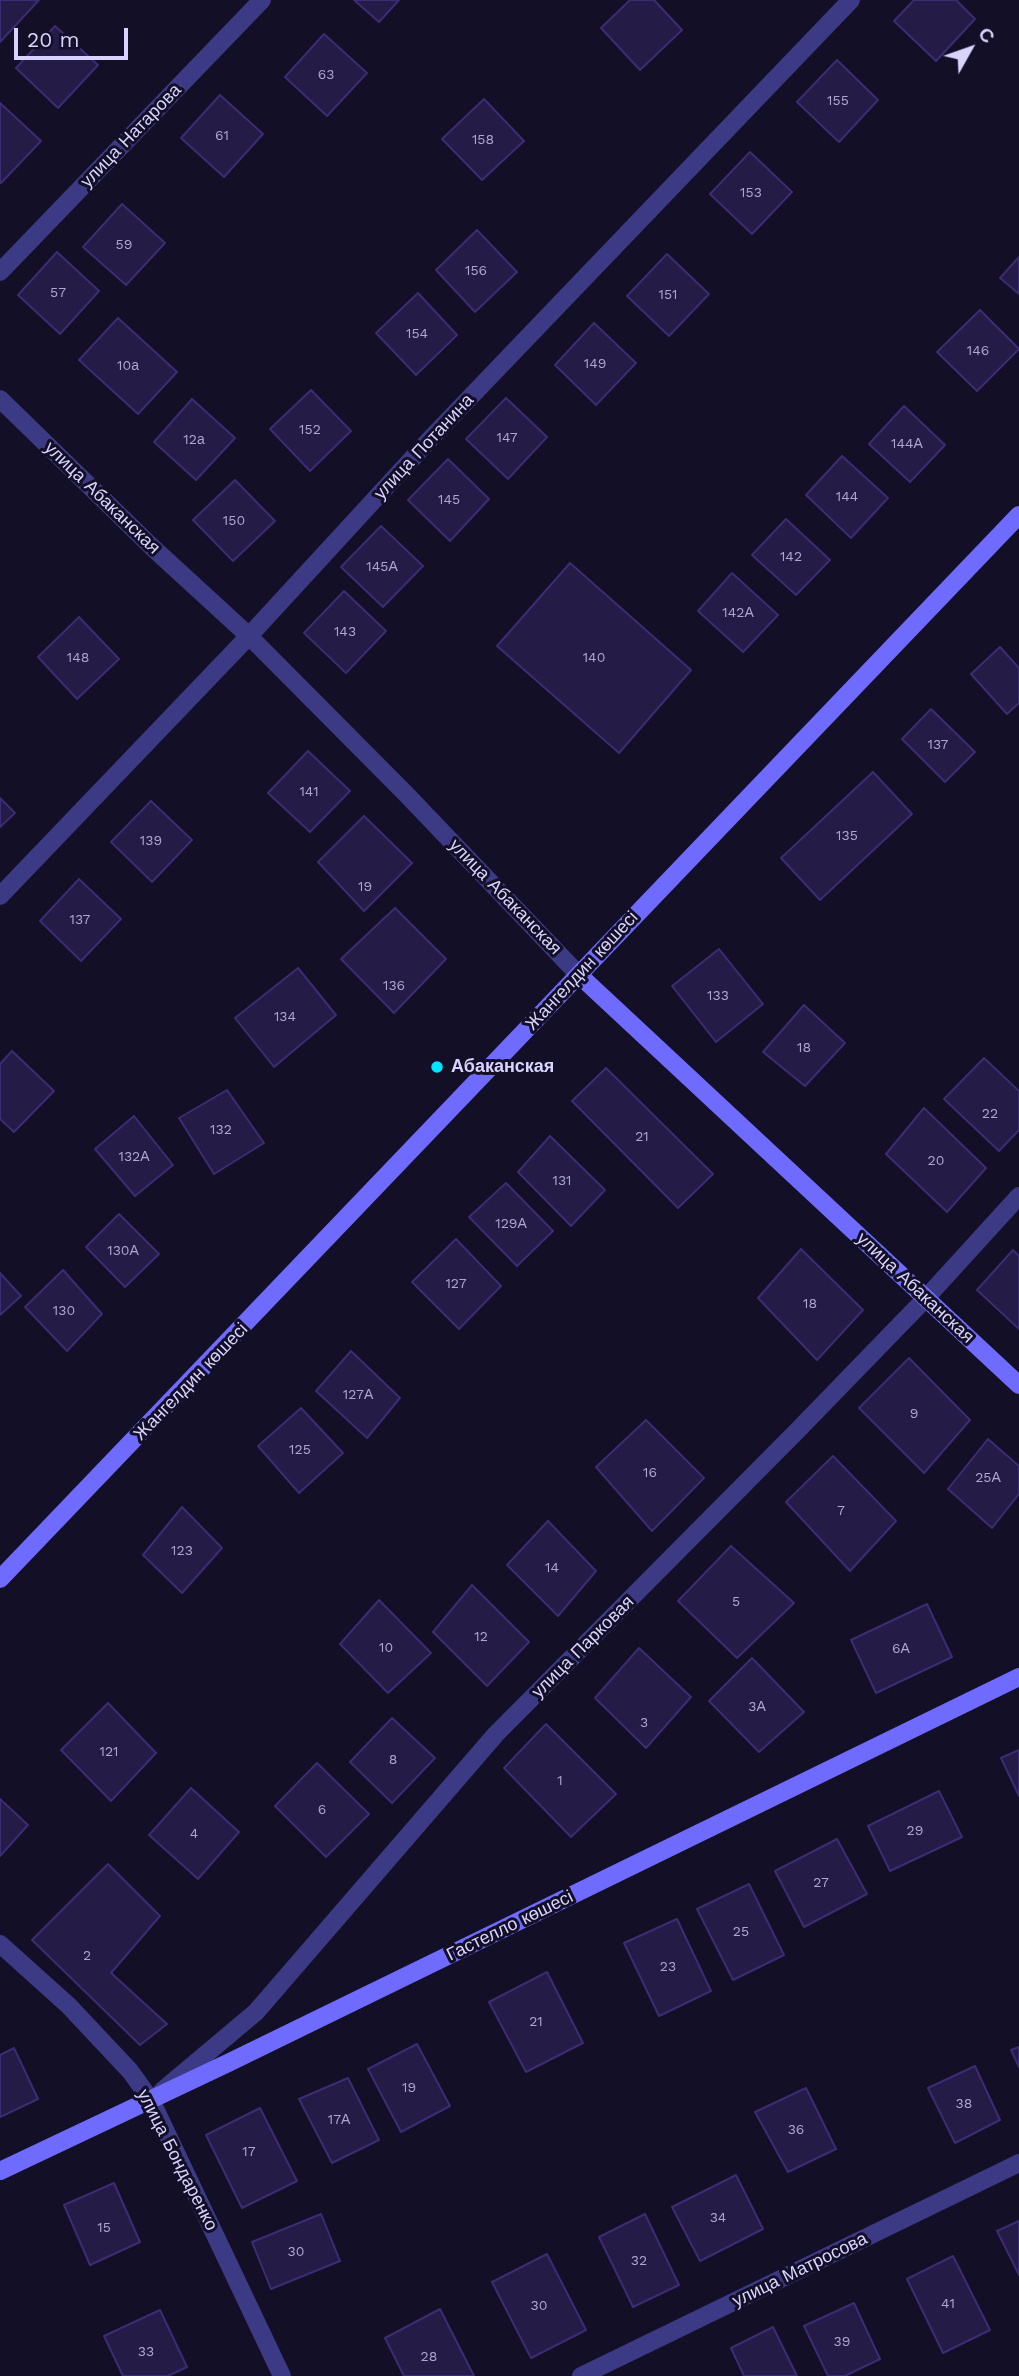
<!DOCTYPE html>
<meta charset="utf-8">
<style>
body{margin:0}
#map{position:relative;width:1019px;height:2376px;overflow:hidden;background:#130f26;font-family:"Work Sans",sans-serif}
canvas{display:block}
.north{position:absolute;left:935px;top:14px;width:70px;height:70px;-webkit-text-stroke:5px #130f26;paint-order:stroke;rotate:50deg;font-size:19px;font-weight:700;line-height:28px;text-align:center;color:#d9d4ff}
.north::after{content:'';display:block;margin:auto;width:24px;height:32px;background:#d9d4ff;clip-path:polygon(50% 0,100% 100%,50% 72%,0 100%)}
.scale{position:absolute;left:14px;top:28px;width:114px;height:32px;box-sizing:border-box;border:4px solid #d9d4ff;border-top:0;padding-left:9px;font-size:21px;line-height:24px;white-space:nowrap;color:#d9d4ff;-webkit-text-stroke:5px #130f26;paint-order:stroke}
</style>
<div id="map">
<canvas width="1019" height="2376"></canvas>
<div class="north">С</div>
<div class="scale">20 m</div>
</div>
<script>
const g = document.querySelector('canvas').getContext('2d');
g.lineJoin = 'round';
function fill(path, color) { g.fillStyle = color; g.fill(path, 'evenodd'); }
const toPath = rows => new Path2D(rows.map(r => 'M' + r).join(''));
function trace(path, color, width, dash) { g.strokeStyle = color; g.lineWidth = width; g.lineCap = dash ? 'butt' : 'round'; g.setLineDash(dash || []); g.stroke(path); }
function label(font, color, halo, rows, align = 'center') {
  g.font = font + ' "Work Sans",sans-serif'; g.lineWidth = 6; g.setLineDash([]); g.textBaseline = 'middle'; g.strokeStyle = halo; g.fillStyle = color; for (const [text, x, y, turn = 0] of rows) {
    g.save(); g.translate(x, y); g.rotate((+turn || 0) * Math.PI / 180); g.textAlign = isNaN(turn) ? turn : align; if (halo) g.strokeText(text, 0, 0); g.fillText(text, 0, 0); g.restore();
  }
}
const building = toPath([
 [0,0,39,0,0,42,0,0],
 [354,0,399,0,379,22,354,0],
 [630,0,654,0,682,30,640,70,601,28,630,0],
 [914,0,956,0,975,19,936,61,894,21,914,0],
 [55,26,98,65,58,108,16,68,55,26],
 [324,34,367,73,327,116,285,77,324,34],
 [837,60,878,100,839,142,797,102,837,60],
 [220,95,263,134,224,177,181,138,220,95],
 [484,99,524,141,482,180,442,139,484,99],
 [0,103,41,141,1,183,0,182,0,103],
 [750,152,792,192,752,234,710,194,750,152],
 [122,204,165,243,126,285,83,247,122,204],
 [477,230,517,272,475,312,436,270,477,230],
 [57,252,99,291,60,334,18,295,57,252],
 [667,254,709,294,669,336,627,296,667,254],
 [1019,257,1019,294,1000,278,1019,257],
 [418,293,457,335,416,375,376,333,418,293],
 [980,310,1019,349,977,391,937,352,980,310],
 [118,318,177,372,138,414,79,360,118,318],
 [594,323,636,363,596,405,555,365,594,323],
 [311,390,351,431,310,471,270,429,311,390],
 [506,398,547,437,508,479,466,439,506,398],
 [192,399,235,438,196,480,154,442,192,399],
 [904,406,945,445,910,482,869,444,904,406],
 [842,456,888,498,851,538,806,495,842,456],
 [448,459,489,499,450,541,408,500,448,459],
 [235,480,275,521,233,561,193,520,235,480],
 [786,519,830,560,796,595,752,555,786,519],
 [381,526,423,566,383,607,341,567,381,526],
 [570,563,691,670,619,753,497,646,570,563],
 [732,573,778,615,743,652,698,611,732,573],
 [344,591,386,631,346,673,304,633,344,591],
 [79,617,119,659,77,699,38,657,79,617],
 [1000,647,1019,668,1019,703,1007,714,971,674,1000,647],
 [931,709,975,752,945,782,902,739,931,709],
 [308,751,350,791,310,832,268,793,308,751],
 [873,772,912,814,820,900,781,858,873,772],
 [0,798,15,813,0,827,0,798],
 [151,801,192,840,152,882,111,842,151,801],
 [364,816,412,863,364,911,318,862,364,816],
 [79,879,121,919,81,961,40,921,79,879],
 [395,908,446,959,394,1013,341,959,395,908],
 [719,949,763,1004,716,1042,672,986,719,949],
 [298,968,336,1015,274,1067,235,1018,298,968],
 [804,1005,845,1043,805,1086,763,1052,804,1005],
 [12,1051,54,1091,14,1132,0,1119,0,1064,12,1051],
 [984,1058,1019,1091,1019,1130,999,1151,944,1099,984,1058],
 [606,1068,713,1174,678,1208,572,1101,606,1068],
 [227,1090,264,1143,214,1174,179,1118,227,1090],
 [924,1108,986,1168,947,1212,886,1154,924,1108],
 [134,1116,173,1165,135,1196,95,1149,134,1116],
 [550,1136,605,1190,571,1226,518,1172,550,1136],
 [506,1183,553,1231,517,1266,469,1217,506,1183],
 [119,1214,159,1254,125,1287,86,1247,119,1214],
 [456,1239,501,1286,459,1329,412,1282,456,1239],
 [801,1249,863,1310,817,1360,758,1298,801,1249],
 [1013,1250,1019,1256,1019,1329,977,1290,1013,1250],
 [63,1270,102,1314,67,1351,25,1307,63,1270],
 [0,1273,21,1296,0,1315,0,1273],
 [351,1351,400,1398,367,1438,316,1391,351,1351],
 [909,1358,970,1420,924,1473,859,1408,909,1358],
 [301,1408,343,1453,299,1493,258,1446,301,1408],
 [646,1420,704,1478,652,1531,596,1467,646,1420],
 [988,1439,1019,1466,1019,1494,992,1528,948,1489,988,1439],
 [833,1456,896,1521,850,1571,786,1502,833,1456],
 [182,1507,222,1548,182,1593,143,1555,182,1507],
 [548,1521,596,1571,558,1616,507,1565,548,1521],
 [731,1546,794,1603,737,1658,678,1601,731,1546],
 [472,1585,529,1642,487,1686,433,1632,472,1585],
 [379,1600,431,1653,388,1693,340,1644,379,1600],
 [927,1604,952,1657,876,1693,851,1640,927,1604],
 [639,1648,691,1697,646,1748,595,1698,639,1648],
 [752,1658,804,1712,759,1752,709,1701,752,1658],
 [108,1703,156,1753,111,1801,61,1750,108,1703],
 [392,1718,435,1758,392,1803,350,1762,392,1718],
 [546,1724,616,1794,571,1837,504,1768,546,1724],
 [1019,1750,1019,1796,1001,1758,1019,1750],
 [317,1763,369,1814,326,1857,275,1806,317,1763],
 [191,1788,239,1832,198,1879,149,1835,191,1788],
 [939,1791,962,1837,890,1871,868,1826,939,1791],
 [0,1799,28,1825,0,1856,0,1799],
 [837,1839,867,1894,804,1927,775,1871,837,1839],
 [108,1864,160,1916,111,1973,167,2024,140,2045,32,1940,108,1864],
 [749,1884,784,1955,733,1980,697,1909,749,1884],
 [677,1919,711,1991,659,2016,624,1943,677,1919],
 [547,1972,583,2043,526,2072,489,2002,547,1972],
 [417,2044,450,2106,401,2132,368,2069,417,2044],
 [1019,2047,1019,2067,1011,2050,1019,2047],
 [14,2048,38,2099,0,2117,0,2055,14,2048],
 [975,2066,1000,2120,955,2143,928,2088,975,2066],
 [348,2078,379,2140,332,2163,299,2099,348,2078],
 [806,2088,836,2149,788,2172,755,2112,806,2088],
 [260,2108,297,2181,242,2208,206,2135,260,2108],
 [736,2175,763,2229,700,2261,672,2207,736,2175],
 [114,2183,140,2242,90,2265,64,2205,114,2183],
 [321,2214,340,2261,271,2289,252,2242,321,2214],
 [645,2214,679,2285,633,2307,599,2237,645,2214],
 [1019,2221,1019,2275,997,2231,1019,2221],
 [547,2254,586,2330,531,2358,492,2282,547,2254],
 [953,2256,990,2330,943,2353,907,2279,953,2256],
 [854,2303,880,2359,845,2376,828,2376,804,2326,854,2303],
 [440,2309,474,2376,404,2376,385,2338,440,2309],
 [160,2310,187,2367,168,2376,123,2376,104,2336,160,2310],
 [773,2327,797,2376,744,2376,731,2348,773,2327]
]);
fill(building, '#241b47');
trace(building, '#3b2d73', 2);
trace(toPath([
 [0,272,262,0],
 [0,399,152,547,249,636,406,794,579,975],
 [0,896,249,636,432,437,851,0],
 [0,1944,69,2006,130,2071,151,2100,282,2376],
 [162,2091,256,2012,496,1734,797,1431,926,1298,1019,1196],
 [581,2376,1019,2163]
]), '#3d3a85', 18);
trace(toPath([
 [579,975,1019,1385],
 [0,1579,1019,515],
 [0,2171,228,2063,1019,1677]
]), '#6f6bff', 18);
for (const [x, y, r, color] of [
 [437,1067,7,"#00e5ff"]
]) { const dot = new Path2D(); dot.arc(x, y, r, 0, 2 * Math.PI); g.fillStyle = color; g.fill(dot); trace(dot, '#130f26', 2.5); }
label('14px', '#aca6d1', null, [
 ["63",326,75],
 ["155",838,101],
 ["61",222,136],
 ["158",483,140],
 ["153",751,193],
 ["59",124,245],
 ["156",476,271],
 ["57",58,293],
 ["151",668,295],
 ["154",417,334],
 ["146",978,351],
 ["149",595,364],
 ["10а",128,366],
 ["152",310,430],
 ["147",507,438],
 ["12а",194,440],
 ["144А",907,444],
 ["144",847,497],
 ["145",449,500],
 ["150",234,521],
 ["142",791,557],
 ["145А",382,567],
 ["142А",738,613],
 ["143",345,632],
 ["148",78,658],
 ["140",594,658],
 ["137",938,745],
 ["141",309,792],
 ["135",847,836],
 ["139",151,841],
 ["19",365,887],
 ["137",80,920],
 ["136",394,986],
 ["133",718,996],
 ["134",285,1017],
 ["18",804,1048],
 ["22",990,1114],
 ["132",221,1130],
 ["21",642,1137],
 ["132А",134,1157],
 ["20",936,1161],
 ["131",562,1181],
 ["129А",511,1224],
 ["130А",123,1251],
 ["127",456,1284],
 ["18",810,1304],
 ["130",64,1311],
 ["127А",358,1395],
 ["9",914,1414],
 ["125",300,1450],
 ["16",650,1473],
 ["25А",988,1478],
 ["7",841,1511],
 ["123",182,1551],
 ["14",552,1568],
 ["5",736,1602],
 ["12",481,1637],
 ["10",386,1648],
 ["6А",901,1649],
 ["3А",757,1707],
 ["3",644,1723],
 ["121",109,1752],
 ["8",393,1760],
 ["1",560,1781],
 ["6",322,1810],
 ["29",915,1831],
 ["4",194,1834],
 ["27",821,1883],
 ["25",741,1932],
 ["2",87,1956],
 ["23",668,1967],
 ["21",536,2022],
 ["19",409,2088],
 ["38",964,2104],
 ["17А",339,2120],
 ["36",796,2130],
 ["17",249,2152],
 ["34",718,2218],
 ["15",104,2228],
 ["30",296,2252],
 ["32",639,2261],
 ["41",948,2304],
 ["30",539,2306],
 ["39",842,2342],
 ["33",146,2352],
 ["28",429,2357]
]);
label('18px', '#d9d4ff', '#130f26', [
 ["улица Натарова",131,136,-46],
 ["улица Потанина",424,447,-47],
 ["улица Абаканская",102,498,44],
 ["улица Абаканская",505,897,46],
 ["Жангелдин көшесі",582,971,-47],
 ["улица Абаканская",915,1288,43],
 ["Жангелдин көшесі",191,1382,-46],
 ["улица Парковая",583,1647,-45],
 ["Гастелло көшесі",510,1926,-26],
 ["улица Бондаренко",177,2160,63],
 ["улица Матросова",800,2270,-26]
]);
label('bold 18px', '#d9d4ff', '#130f26', [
 ["Абаканская",451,1067]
], 'left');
</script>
